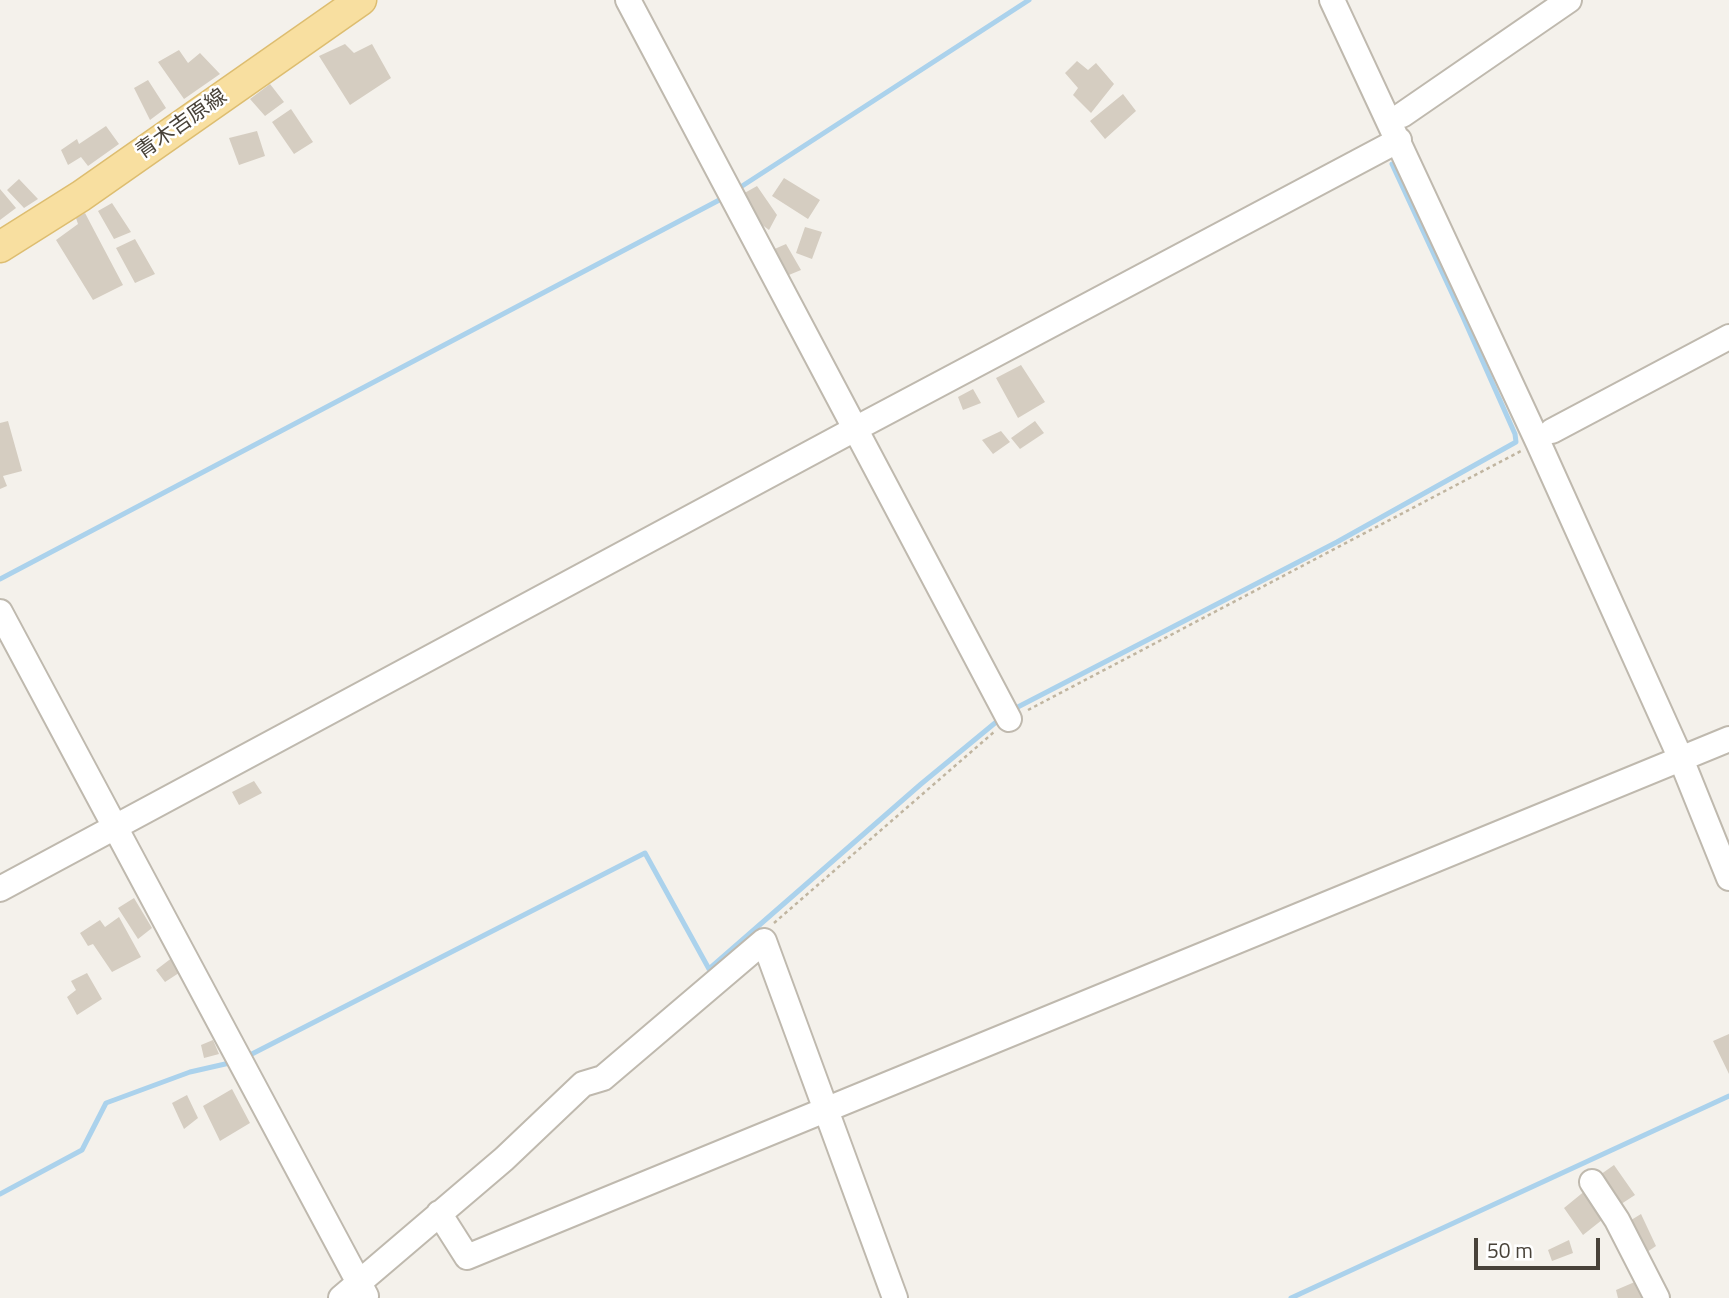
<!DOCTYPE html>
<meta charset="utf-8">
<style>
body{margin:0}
#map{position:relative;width:1729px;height:1298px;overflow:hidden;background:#f4f1eb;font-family:"Titillium Web",sans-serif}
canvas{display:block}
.scale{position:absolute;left:1474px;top:1238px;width:126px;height:32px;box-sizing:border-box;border:4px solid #484239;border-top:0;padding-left:9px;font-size:21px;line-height:24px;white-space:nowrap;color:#484239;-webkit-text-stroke:5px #fff;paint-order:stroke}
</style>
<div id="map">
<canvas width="1729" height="1298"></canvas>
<div class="scale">50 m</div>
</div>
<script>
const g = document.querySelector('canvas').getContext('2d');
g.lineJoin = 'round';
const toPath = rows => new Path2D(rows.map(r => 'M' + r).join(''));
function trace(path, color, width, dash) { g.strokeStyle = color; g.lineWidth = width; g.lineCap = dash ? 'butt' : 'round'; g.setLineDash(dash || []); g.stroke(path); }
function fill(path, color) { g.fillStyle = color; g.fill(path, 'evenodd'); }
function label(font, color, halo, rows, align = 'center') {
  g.font = font + ' "Titillium Web","Noto Sans JP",sans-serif'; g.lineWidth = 5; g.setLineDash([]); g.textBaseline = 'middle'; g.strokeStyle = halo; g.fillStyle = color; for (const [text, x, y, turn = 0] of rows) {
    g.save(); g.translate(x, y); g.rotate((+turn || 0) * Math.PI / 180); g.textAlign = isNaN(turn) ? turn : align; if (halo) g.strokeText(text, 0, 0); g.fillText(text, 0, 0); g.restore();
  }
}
trace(toPath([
 [736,190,1029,0],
 [0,579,725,197],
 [1012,710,1337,542,1516,442,1515,434,1463,317,1392,164],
 [246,1057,645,853,709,969,921,784,1001,718],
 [0,1194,82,1150,106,1103,190,1072,234,1062],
 [1291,1298,1729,1096]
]), '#abd2ec', 5);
fill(toPath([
 [345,44,354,53,372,44,391,78,350,105,319,56],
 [179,50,188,63,200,53,220,74,184,99,158,62],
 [1077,61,1088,70,1096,63,1114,84,1091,113,1073,95,1078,88,1065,73],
 [148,80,166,108,150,120,134,88],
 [270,84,284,102,265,116,250,99],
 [1123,94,1136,111,1105,139,1090,121],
 [291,109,313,142,294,154,272,122],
 [106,126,119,144,88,166,81,157,68,165,61,150,77,139,79,144],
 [257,131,265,156,239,165,229,138],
 [784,178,820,200,808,219,772,196],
 [19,179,38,199,24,208,7,190],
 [757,186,777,215,769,230,753,218,741,195],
 [0,189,16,208,0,220],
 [112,203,131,232,114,239,98,211],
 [85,213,123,285,93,300,56,240,78,224,76,218],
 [805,227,822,232,812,259,796,253],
 [135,239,155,274,135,283,116,248],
 [786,244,801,270,784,277,770,251],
 [1021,365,1045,402,1018,418,996,378],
 [973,389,981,403,963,410,958,397],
 [8,421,22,471,3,476,7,486,0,489,0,423],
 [1035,421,1044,433,1020,449,1011,438],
 [1001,431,1010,442,993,454,982,440],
 [254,781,262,793,239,805,232,792],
 [134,898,152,928,138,939,118,908],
 [119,917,141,957,112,972,93,944,88,946,80,933,100,920,105,927],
 [173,957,182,971,165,982,156,970],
 [87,973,102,999,77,1015,67,997,76,990,71,981],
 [1729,1034,1729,1074,1713,1041],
 [213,1040,219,1054,204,1058,201,1045],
 [232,1089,250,1123,220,1141,203,1106],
 [187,1095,198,1118,184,1129,172,1103],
 [1614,1165,1635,1195,1615,1208,1597,1177],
 [1586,1190,1607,1216,1583,1235,1564,1208],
 [1641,1214,1656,1246,1641,1256,1623,1225],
 [1569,1240,1573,1253,1552,1261,1548,1250],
 [1637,1281,1644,1298,1618,1298,1616,1290]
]), '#d5cdc1');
const minor = toPath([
 [628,0,1009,719],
 [1332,0,1538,442,1681,759,1729,878],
 [1402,115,1569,0],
 [1552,431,1729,337],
 [0,612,366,1296],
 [0,889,855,429,1399,140],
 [1592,1182,1617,1220,1657,1298],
 [439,1213,467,1257,1729,739],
 [341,1298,504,1159,583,1084,603,1078,764,941,895,1298]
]);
const major = toPath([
 [0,247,81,196,361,0]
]);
trace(minor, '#bfb9ae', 28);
trace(major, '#ddbd70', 33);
trace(toPath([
 [1028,710,1521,451],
 [774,923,994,732]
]), '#c0b5a0', 2.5, [3.5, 3.5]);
trace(minor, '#fff', 24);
trace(major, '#f8dfa0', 30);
label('21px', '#484239', '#fff', [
 ["青木吉原線",182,125,-35]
]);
</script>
